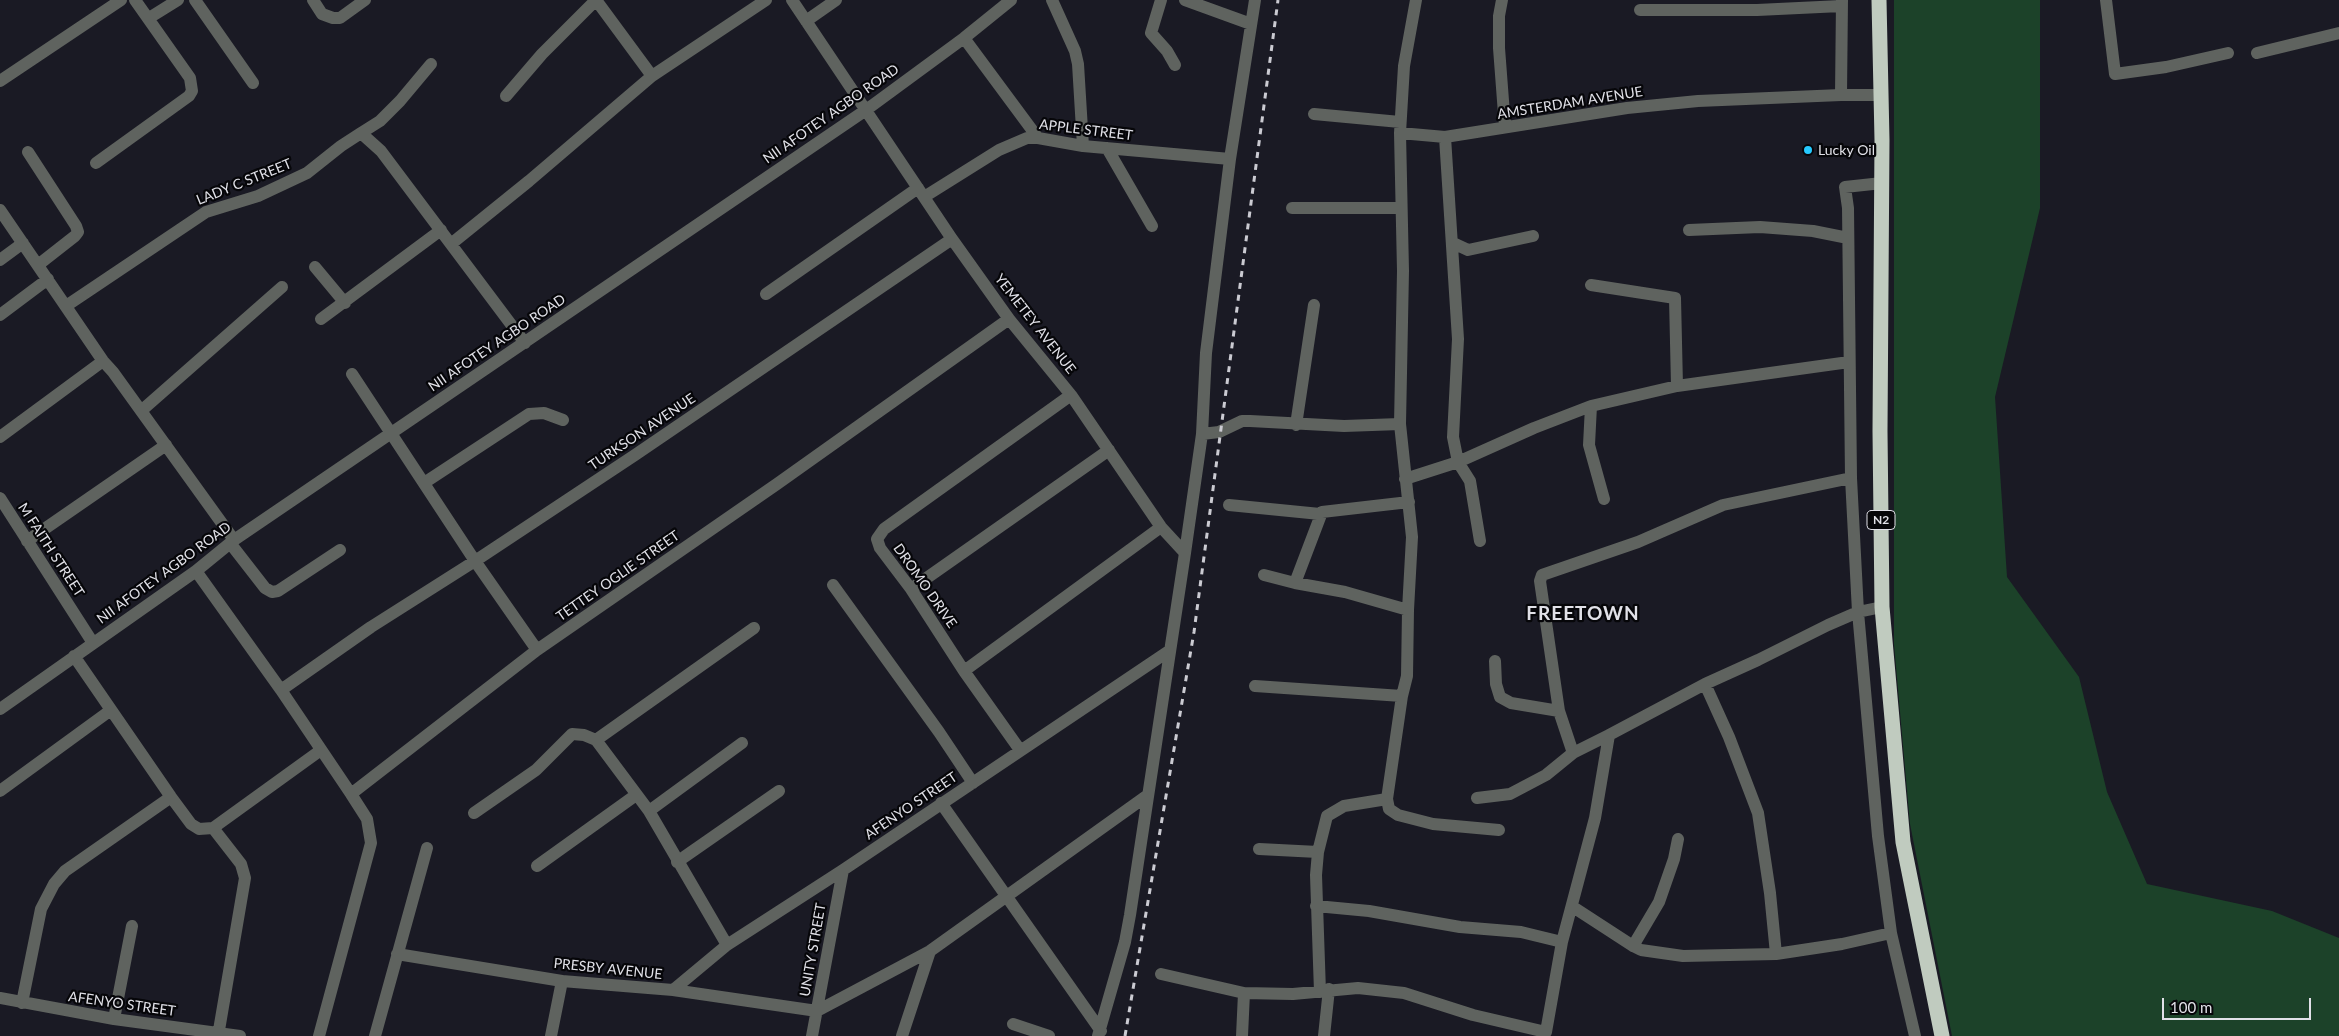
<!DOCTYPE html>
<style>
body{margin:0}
#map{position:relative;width:2339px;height:1036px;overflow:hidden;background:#1a1a24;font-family:Lato,sans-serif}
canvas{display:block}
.scale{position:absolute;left:2162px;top:998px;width:149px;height:22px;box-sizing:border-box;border:2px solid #e1e1e8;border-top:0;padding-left:6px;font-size:15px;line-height:18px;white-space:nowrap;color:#e1e1e8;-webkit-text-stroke:4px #060609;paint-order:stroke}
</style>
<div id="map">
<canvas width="2339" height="1036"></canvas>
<div class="scale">100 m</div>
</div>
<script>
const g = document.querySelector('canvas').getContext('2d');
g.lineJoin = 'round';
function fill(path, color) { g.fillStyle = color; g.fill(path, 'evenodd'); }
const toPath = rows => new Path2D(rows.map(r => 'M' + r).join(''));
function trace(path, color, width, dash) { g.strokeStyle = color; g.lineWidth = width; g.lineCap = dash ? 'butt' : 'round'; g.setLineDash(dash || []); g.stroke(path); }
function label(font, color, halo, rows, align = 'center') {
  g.font = font + ' Lato,sans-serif'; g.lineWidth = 4.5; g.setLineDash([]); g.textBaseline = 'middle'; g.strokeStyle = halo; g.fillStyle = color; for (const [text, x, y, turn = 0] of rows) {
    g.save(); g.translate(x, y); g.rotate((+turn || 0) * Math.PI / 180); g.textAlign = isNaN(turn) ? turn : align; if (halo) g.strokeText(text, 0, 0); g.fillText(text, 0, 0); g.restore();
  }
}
fill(toPath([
 [1894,0,2040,0,2040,208,1995,397,2007,577,2079,677,2107,792,2147,884,2272,911,2339,938,2339,1036,1952,1036,1910,824,1894,644]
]), '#1c4229');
trace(toPath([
 [195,0,253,83],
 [313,0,322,14,333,18,340,18,365,0],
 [596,0,652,76],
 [792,0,952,239,1009,319,1071,395,1161,527,1185,553],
 [1052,0,1075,51,1078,64,1083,146],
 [1161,0,1151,33,1167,51,1175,65],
 [1185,0,1251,24],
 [1416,0,1404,66,1400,133,1445,137,1627,108,1698,101,1841,95,1880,95],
 [1502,0,1499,16,1499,48,1505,127],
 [2106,0,2115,74,2166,67,2228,53],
 [1640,10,1757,10,1841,6],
 [149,18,178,0],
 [806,21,836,0],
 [964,38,1038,138],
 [2257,53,2339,33],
 [0,81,121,0],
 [1841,95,1842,0],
 [506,96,542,54,596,0],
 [1314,114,1400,122],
 [361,133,380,121,400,101,431,64],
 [1445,137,1458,339,1453,437,1458,462,1470,481,1480,541],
 [1107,148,1152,226],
 [28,152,76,226,78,232,75,236,38,265],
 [96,163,189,96,192,91,190,78,135,0],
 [1882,183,1845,187,1848,208,1851,478,1858,612,1878,836,1891,933,1915,1036],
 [924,197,999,150,1027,138,1038,138,1083,146,1230,159],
 [1292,208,1401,208],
 [0,210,103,361,113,372,234,540],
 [1689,230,1760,227,1813,231,1848,238],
 [1453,243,1468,250,1533,236],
 [451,244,529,181,652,76,766,0],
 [0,260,23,243],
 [315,267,345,303],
 [1591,285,1675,298,1677,386],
 [766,294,918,188],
 [66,306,206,212,258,196,307,173,341,146,361,133,381,151,525,343],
 [0,315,48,279],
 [321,319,441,230],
 [352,374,475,561,635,455,952,239],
 [1591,406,1589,445,1604,499],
 [141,411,282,287],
 [1296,425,1314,305],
 [1202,434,1219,432,1242,421,1250,421,1344,426,1400,424],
 [0,437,103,361],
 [1405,479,1458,462,1534,428,1591,406,1677,386,1849,362],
 [424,483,529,414,544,413,563,420],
 [0,498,93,643],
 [1229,505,1320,514],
 [27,541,166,445],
 [230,543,265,588,272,592,278,591,340,550],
 [196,571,281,690,371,627,475,561,537,650],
 [1264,575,1295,583,1345,592,1408,610],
 [1295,583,1322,512,1409,502],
 [833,585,939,732,973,783],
 [911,589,1109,450],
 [74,656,171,797,191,824,199,829,213,828,321,750],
 [1495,661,1496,684,1500,697,1511,703,1559,711],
 [964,671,1161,527],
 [1705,684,1729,737,1758,813,1770,893,1776,954],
 [1255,686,1402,696],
 [281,690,351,794,537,650,777,484,1009,319],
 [0,709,196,571,234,540,866,110,964,38,1011,0],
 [1609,735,1705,684,1758,660,1828,625,1858,612,1882,607],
 [596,740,754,628],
 [1020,750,964,671,911,589,880,548,877,539,884,529,1071,395],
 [1573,753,1559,711,1540,581,1542,575,1638,542,1723,505,1851,478],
 [0,791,111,710],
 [1387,799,1389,809,1398,815,1433,824,1499,830],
 [941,803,1101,1031],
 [649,811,742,743],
 [474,813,536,770,572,734,584,735,596,740,649,811,727,945],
 [213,828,241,864,245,878,218,1036],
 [1259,849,1318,852],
 [677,862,779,791],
 [537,866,636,795],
 [1316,906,1369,911,1460,927,1521,932,1562,942],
 [1573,907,1633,946,1641,950,1683,956,1776,954,1842,944,1891,933],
 [1633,946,1659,902,1674,859,1678,839],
 [397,954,562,981,673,990,817,1011],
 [1161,974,1244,993,1293,994,1358,988,1404,993,1473,1015,1546,1032,1562,942,1595,818,1609,735,1573,753,1546,775,1510,794,1477,798],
 [673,990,727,945,843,870,1169,651],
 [1320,992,1316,875,1318,852,1327,816,1344,806,1387,799,1402,696,1407,676,1408,610,1412,537,1400,424,1403,271,1400,133],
 [0,998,114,1019,240,1036],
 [22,1003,41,909,54,884,65,871,171,797],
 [817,1011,930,951,1148,795],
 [114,1019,132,926],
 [1013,1024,1049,1036],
 [319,1036,371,843,367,819,351,794],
 [375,1036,427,848],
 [551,1036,562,981],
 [812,1036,843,870],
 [902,1036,930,951],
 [1098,1036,1125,942,1130,915,1185,553,1202,434,1206,353,1230,159,1255,0],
 [1242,1036,1244,993],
 [1324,1036,1329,989]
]), '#5f635f', 12);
trace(toPath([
 [1879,0,1882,140,1880,431,1882,607,1903,842,1942,1036]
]), '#c0cbbf', 15);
trace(toPath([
 [1125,1036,1194,632,1278,0]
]), '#cbcbd2', 3, [6, 6]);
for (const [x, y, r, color] of [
 [1808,150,5,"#26c9fe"]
]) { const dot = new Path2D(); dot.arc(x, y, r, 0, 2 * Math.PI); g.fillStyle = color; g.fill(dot); trace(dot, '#060609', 2); }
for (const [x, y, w] of [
 [1881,520,28]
]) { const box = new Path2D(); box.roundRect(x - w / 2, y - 9.5, w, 19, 4); g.fillStyle = '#060609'; g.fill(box); trace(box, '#e1e1e8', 1); }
label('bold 12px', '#e1e1e8', null, [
 ["N2",1881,520]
]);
label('14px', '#e1e1e8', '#060609', [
 ["AMSTERDAM AVENUE",1570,103,-9],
 ["NII AFOTEY AGBO ROAD",831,114,-35],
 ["APPLE STREET",1086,130,7],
 ["LADY C STREET",244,182,-22],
 ["YEMETEY AVENUE",1035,324,52],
 ["NII AFOTEY AGBO ROAD",497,343,-34],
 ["TURKSON AVENUE",642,432,-34],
 ["M FAITH STREET",51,550,57],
 ["NII AFOTEY AGBO ROAD",164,573,-36],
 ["TETTEY OGLIE STREET",618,576,-35],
 ["DROMO DRIVE",925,586,55],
 ["AFENYO STREET",911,806,-34],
 ["UNITY STREET",813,950,-80],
 ["PRESBY AVENUE",608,969,6],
 ["AFENYO STREET",122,1004,8]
]);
label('14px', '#e1e1e8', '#060609', [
 ["Lucky Oil",1818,150]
], 'left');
g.letterSpacing = '1px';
label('bold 19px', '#e1e1e8', '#060609', [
 ["FREETOWN",1583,614]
]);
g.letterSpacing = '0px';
</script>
